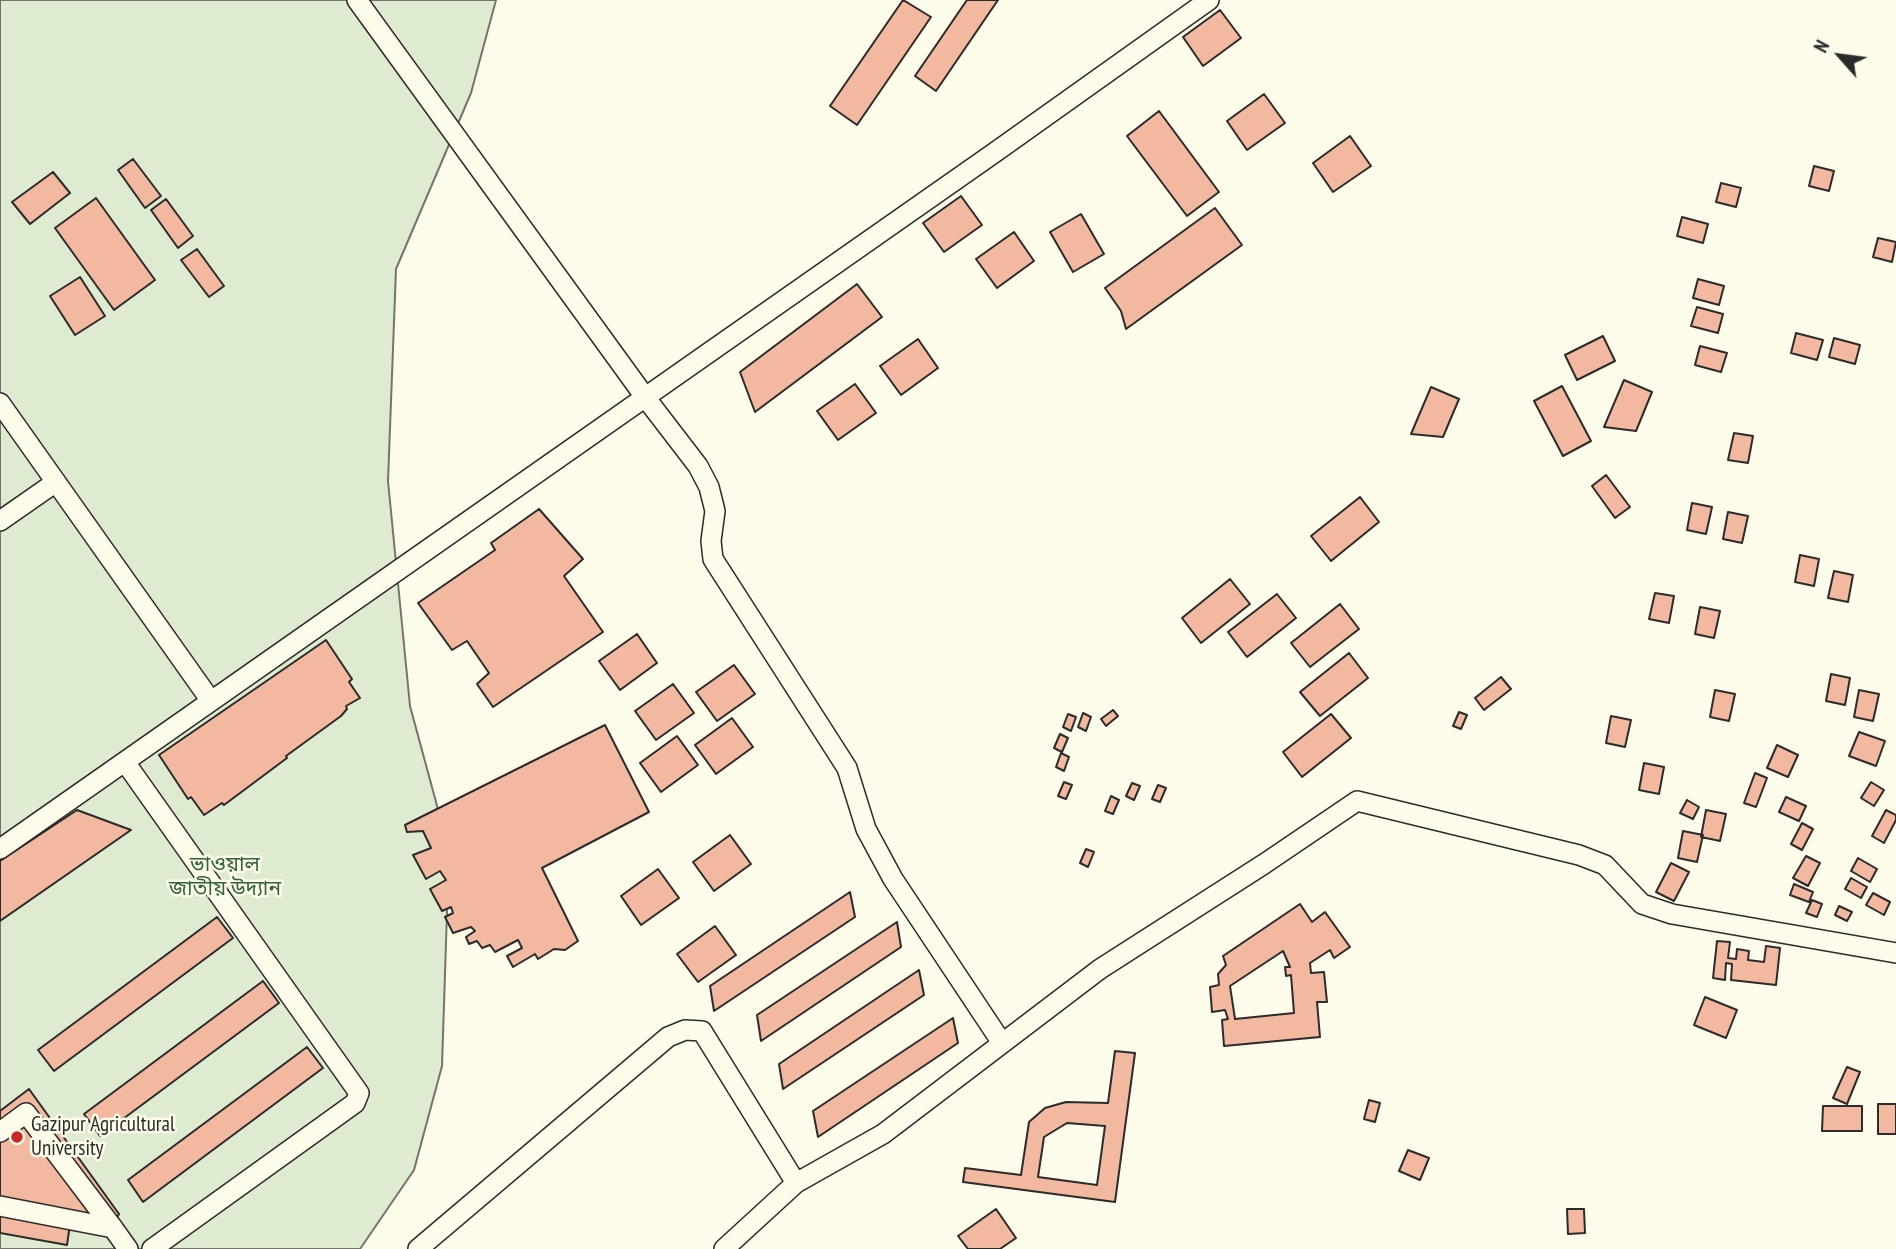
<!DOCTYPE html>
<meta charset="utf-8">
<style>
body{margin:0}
#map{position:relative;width:1896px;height:1249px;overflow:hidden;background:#fdfbea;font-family:"PT Sans Narrow",sans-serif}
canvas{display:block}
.north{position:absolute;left:1805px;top:21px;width:70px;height:70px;-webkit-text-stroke:5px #fdfbea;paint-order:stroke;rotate:298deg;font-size:19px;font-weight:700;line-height:28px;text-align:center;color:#2b2b2b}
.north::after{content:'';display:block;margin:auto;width:24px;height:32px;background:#2b2b2b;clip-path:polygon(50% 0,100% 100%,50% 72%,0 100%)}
</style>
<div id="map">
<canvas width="1896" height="1249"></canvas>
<div class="north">N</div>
</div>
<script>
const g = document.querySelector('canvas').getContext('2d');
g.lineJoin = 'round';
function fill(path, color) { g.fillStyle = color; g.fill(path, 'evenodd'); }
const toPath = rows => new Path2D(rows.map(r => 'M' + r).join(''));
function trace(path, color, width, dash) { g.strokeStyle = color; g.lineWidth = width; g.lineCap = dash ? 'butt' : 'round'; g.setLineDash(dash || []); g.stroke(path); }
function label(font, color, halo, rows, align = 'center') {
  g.font = font + ' "PT Sans Narrow","Noto Sans Bengali",sans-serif'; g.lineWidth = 5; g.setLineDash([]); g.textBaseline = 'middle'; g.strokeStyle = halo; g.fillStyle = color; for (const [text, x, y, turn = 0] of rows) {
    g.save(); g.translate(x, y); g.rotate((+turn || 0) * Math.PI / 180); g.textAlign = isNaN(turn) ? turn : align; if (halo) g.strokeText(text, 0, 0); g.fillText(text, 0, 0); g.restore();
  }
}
const green = toPath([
 [0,0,496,0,471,93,396,269,388,481,410,706,449,850,442,1066,414,1170,360,1249,0,1249,0,0]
]);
fill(green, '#deebd1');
trace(green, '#74746e', 2);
const building = toPath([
 [903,0,931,17,857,125,830,106,903,0],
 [967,0,998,0,936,91,915,76,967,0],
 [1220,10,1241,38,1203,66,1183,37,1220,10],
 [1264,94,1285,123,1247,150,1227,121,1264,94],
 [1159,111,1219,192,1187,216,1127,136,1159,111],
 [1350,136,1371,166,1333,192,1313,163,1350,136],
 [133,159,161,196,145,208,118,170,133,159],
 [1814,166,1834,171,1829,191,1809,186,1814,166],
 [53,172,70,193,30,224,12,202,53,172],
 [1721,183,1741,188,1736,207,1716,202,1721,183],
 [961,196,982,225,944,252,923,223,961,196],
 [96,198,155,280,114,310,55,228,96,198],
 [166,199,193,236,178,248,151,210,166,199],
 [1215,208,1242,245,1126,329,1121,311,1105,288,1215,208],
 [1081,214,1104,254,1073,272,1050,232,1081,214],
 [1682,217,1708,224,1703,243,1677,236,1682,217],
 [1014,232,1034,261,997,288,976,259,1014,232],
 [1878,238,1896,242,1892,262,1873,257,1878,238],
 [197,249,224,286,209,297,181,260,197,249],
 [80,277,105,316,75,335,50,296,80,277],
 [1698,279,1724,286,1719,305,1693,298,1698,279],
 [857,284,882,317,755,412,740,372,857,284],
 [1697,307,1723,314,1718,333,1691,326,1697,307],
 [1796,333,1823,340,1817,360,1791,353,1796,333],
 [1603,336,1615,361,1577,380,1565,355,1603,336],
 [1834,338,1860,345,1855,364,1829,357,1834,338],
 [918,339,938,368,901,395,880,366,918,339],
 [1700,346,1727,353,1721,372,1695,365,1700,346],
 [1624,380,1652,392,1636,431,1604,427,1624,380],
 [855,384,876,413,838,440,817,411,855,384],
 [1562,386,1591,441,1563,456,1534,401,1562,386],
 [1431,387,1459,399,1443,437,1411,434,1431,387],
 [1734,433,1753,436,1748,463,1728,460,1734,433],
 [1606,475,1630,507,1615,518,1592,486,1606,475],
 [1360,497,1379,522,1331,561,1311,536,1360,497],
 [1692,503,1712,507,1706,534,1687,530,1692,503],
 [539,509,583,559,564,576,603,632,493,707,477,684,489,673,467,641,452,650,418,603,495,550,491,543,539,509],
 [1728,512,1748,516,1742,543,1723,539,1728,512],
 [1800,555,1819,559,1814,586,1795,582,1800,555],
 [1834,571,1853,575,1848,602,1828,598,1834,571],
 [1230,579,1250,604,1201,643,1182,618,1230,579],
 [1655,593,1674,596,1669,623,1649,619,1655,593],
 [1277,594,1296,618,1247,657,1228,632,1277,594],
 [1340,604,1359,629,1310,667,1291,643,1340,604],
 [1700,607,1720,611,1714,638,1695,634,1700,607],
 [637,634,657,663,620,690,599,661,637,634],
 [326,640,352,679,349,682,360,698,346,706,347,709,341,716,286,756,287,758,224,805,222,803,204,815,191,797,188,799,159,755,326,640],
 [1349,653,1368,678,1320,716,1300,692,1349,653],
 [734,665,755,694,717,721,696,692,734,665],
 [1831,674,1850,678,1845,705,1826,701,1831,674],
 [1501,677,1511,689,1484,710,1475,698,1501,677],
 [673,684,694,713,656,740,635,711,673,684],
 [1715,690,1735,694,1729,721,1710,717,1715,690],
 [1859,690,1879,694,1873,721,1854,717,1859,690],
 [1113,710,1118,716,1106,726,1101,719,1113,710],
 [1459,712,1467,715,1461,729,1453,726,1459,712],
 [1083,713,1091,717,1086,731,1078,727,1083,713],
 [1068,714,1076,717,1071,731,1063,727,1068,714],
 [1331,714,1351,738,1302,777,1283,752,1331,714],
 [1611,716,1631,720,1625,747,1606,743,1611,716],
 [732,718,753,747,716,774,695,745,732,718],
 [605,725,649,812,542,868,578,941,565,950,554,949,538,959,535,954,513,967,507,956,522,948,518,940,495,952,490,945,482,948,477,941,469,944,466,937,475,931,471,927,453,933,445,917,453,913,451,907,442,911,430,889,446,880,440,871,426,879,413,855,431,848,423,831,407,832,405,825,605,725],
 [1859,732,1885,741,1876,766,1849,756,1859,732],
 [1060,734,1068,738,1062,752,1054,748,1060,734],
 [677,736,698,765,661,792,640,763,677,736],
 [1777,745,1798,755,1788,777,1767,768,1777,745],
 [1061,753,1069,757,1064,771,1056,767,1061,753],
 [1644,763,1664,767,1659,794,1639,790,1644,763],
 [1755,773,1767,778,1756,807,1744,803,1755,773],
 [1064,782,1072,785,1066,799,1058,796,1064,782],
 [1871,782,1884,790,1874,806,1861,798,1871,782],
 [1132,783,1140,786,1134,800,1126,796,1132,783],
 [1158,785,1166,788,1160,802,1152,799,1158,785],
 [1111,796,1119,800,1113,814,1105,811,1111,796],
 [1786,797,1806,806,1799,821,1779,812,1786,797],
 [1687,800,1699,807,1693,819,1680,813,1687,800],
 [77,810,131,830,0,921,0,861,77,810],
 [1706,810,1726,814,1720,841,1701,837,1706,810],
 [1886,810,1896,815,1896,820,1884,843,1872,836,1886,810],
 [1802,823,1813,829,1802,850,1791,844,1802,823],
 [1683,831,1703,835,1697,862,1678,858,1683,831],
 [730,835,751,864,714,891,693,862,730,835],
 [1086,849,1094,852,1088,867,1080,863,1086,849],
 [1806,856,1820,863,1808,886,1793,878,1806,856],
 [1858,858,1877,869,1870,882,1851,871,1858,858],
 [1671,863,1689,872,1674,901,1656,892,1671,863],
 [658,869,679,898,641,925,621,896,658,869],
 [1851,878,1867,887,1861,898,1845,889,1851,878],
 [1794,884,1813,892,1809,902,1790,895,1794,884],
 [850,892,855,917,714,1011,710,986,850,892],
 [1873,893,1890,902,1884,915,1866,905,1873,893],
 [1812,900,1822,904,1817,917,1806,913,1812,900],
 [1300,904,1312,922,1325,912,1350,947,1334,958,1330,950,1310,963,1311,973,1324,972,1327,1002,1317,1002,1320,1037,1224,1046,1222,1020,1228,1019,1225,1010,1212,1012,1210,987,1219,985,1218,974,1226,965,1223,956,1300,904],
 [1283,951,1290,967,1285,967,1286,976,1291,975,1294,1013,1235,1019,1230,986,1283,951],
 [1839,906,1852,912,1847,921,1835,915,1839,906],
 [217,917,233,938,54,1071,38,1050,217,917],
 [897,922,901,947,761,1041,757,1015,897,922],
 [715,926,736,955,698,982,677,954,715,926],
 [1717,941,1730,942,1728,958,1736,959,1737,949,1749,951,1748,960,1764,962,1766,946,1780,948,1776,985,1731,980,1732,964,1726,963,1725,980,1713,978,1717,941],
 [919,970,924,995,783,1089,779,1064,919,970],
 [263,981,279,1003,100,1136,84,1114,263,981],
 [1705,997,1737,1010,1726,1038,1694,1025,1705,997],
 [953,1018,958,1043,818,1137,813,1111,953,1018],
 [307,1047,323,1068,143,1202,128,1180,307,1047],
 [1115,1051,1135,1053,1115,1202,963,1182,965,1168,1021,1175,1029,1122,1045,1108,1066,1102,1108,1103,1115,1051],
 [1067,1123,1105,1126,1097,1185,1038,1177,1044,1137,1067,1123],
 [1847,1067,1860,1072,1847,1104,1833,1098,1847,1067],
 [29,1089,119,1214,108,1233,70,1224,67,1245,0,1233,0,1111,29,1089],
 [1369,1100,1380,1103,1375,1122,1364,1119,1369,1100],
 [1878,1104,1896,1104,1896,1134,1878,1134,1878,1104],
 [1823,1106,1862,1106,1862,1131,1822,1131,1823,1106],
 [1408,1150,1429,1158,1420,1180,1399,1171,1408,1150],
 [996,1209,1016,1238,1000,1249,968,1249,958,1236,996,1209],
 [1567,1209,1584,1209,1585,1233,1568,1234,1567,1209]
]);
fill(building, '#f2b8a0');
trace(building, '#2b2b2b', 2);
const minor = toPath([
 [357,0,645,397,698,466,709,487,715,511,711,541,713,559,847,768,866,829,893,879,1002,1043],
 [0,403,211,701],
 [0,521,56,482],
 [125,762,359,1093,355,1103,152,1249],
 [0,849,994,153,1209,0],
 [0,1132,26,1113,113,1228],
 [0,1206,113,1228,128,1249],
 [418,1249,668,1037,685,1030,702,1031,796,1183],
 [724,1249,796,1183,883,1134,1100,969,1264,864,1357,801,1579,855,1605,865,1642,904,1672,914,1896,953]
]);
trace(minor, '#2b2b2b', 22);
trace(minor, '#fdfbea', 19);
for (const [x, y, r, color] of [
 [17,1137,7,"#c62828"]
]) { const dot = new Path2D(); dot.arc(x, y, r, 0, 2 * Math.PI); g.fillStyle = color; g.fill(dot); trace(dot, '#fdfbea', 2.5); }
label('21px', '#34623c', '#fdfbea', [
 ["ভাওয়াল",225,865],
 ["জাতীয় উদ্যান",225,889]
]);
label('21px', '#2b2b2b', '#fdfbea', [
 ["Gazipur Agricultural",31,1125],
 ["University",31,1149]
], 'left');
</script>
